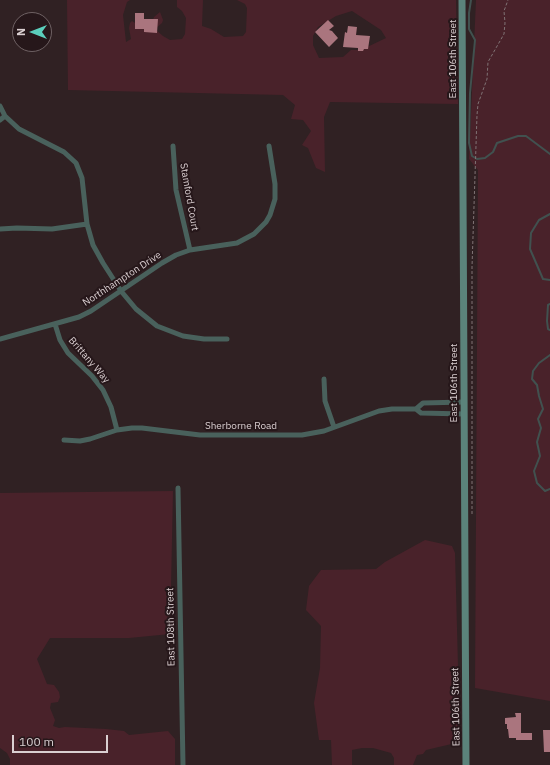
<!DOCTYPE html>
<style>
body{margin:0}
#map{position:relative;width:550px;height:765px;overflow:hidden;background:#302123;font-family:"IBM Plex Sans",sans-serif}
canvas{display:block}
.north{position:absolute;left:12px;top:12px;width:40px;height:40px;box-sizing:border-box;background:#26171a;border:1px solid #6e6163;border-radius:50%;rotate:270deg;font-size:11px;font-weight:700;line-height:16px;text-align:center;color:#dacfd1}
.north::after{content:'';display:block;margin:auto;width:14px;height:18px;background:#5bcebc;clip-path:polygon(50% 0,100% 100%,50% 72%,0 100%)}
.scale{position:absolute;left:12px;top:735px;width:96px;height:18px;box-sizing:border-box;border:2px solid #dacfd1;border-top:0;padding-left:5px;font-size:12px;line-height:14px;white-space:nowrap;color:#dacfd1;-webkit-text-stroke:3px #26171a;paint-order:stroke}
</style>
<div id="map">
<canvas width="550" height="765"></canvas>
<div class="north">N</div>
<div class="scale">100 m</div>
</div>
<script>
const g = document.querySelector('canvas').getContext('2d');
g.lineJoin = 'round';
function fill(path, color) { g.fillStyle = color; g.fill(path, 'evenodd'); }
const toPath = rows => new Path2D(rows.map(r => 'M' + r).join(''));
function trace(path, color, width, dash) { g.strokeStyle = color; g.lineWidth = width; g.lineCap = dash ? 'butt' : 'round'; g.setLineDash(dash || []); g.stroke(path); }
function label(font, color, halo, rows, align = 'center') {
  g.font = font + ' "IBM Plex Sans",sans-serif'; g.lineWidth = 4; g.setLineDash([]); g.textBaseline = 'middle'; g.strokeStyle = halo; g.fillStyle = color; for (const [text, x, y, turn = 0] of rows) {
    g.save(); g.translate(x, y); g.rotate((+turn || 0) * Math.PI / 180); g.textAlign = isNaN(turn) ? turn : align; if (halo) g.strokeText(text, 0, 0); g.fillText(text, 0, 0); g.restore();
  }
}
fill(toPath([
 [67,0,130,0,127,2,123,15,126,42,131,39,129,28,130,23,132,21,140,26,151,25,154,17,160,12,163,20,162,23,155,29,163,36,170,40,182,39,185,34,186,18,182,11,177,7,177,0,203,0,202,26,211,29,224,37,243,36,246,32,247,8,245,4,237,0,456,0,458,104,330,102,324,117,325,172,316,168,308,148,302,145,311,131,303,120,291,119,295,105,283,95,68,90],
 [352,11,381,30,386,38,361,50,351,50,343,57,319,58,313,45,313,36,318,27,336,16],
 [476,0,550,0,550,701,475,688,478,170,469,159],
 [173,491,170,634,129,638,50,638,37,659,47,684,54,685,59,692,60,697,58,702,51,703,50,708,55,720,53,726,59,728,65,727,106,729,124,731,129,735,168,731,175,739,175,765,10,765,10,759,7,753,0,748,0,493],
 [425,540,452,546,455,553,460,742,426,750,423,754,417,755,413,765,394,765,394,758,391,753,373,748,362,748,352,750,352,765,332,765,331,740,319,740,314,703,320,668,321,626,306,610,309,586,321,570,376,569,385,562]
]), '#49222a');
trace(toPath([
 [471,0,469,13,469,29,475,40,470,93,469,143,472,156,477,159,485,158,493,152,497,143,518,136,526,136,550,154],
 [550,214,539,220,531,233,530,249,543,279,550,280],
 [550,304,548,305,547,321,548,329,550,330],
 [550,355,539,363,533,371,532,379,537,385,539,396,543,409,538,419,541,428,537,442,540,456,534,471,537,483,545,491,550,489]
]), '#41514f', 2);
fill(toPath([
 [135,13,144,13,144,19,158,19,157,33,144,32,144,29,135,29],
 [328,20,334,26,329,30,332,31,338,38,329,47,315,32],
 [348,26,357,27,356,35,370,36,368,49,364,49,363,51,358,51,358,48,343,47,345,32,347,33],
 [515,713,521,713,521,733,532,733,532,740,516,740,516,738,509,738,508,729,507,729,507,724,505,724,505,718,516,717],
 [543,730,550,730,550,752,544,752]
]), '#aa757e');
trace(toPath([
 [472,514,472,267,477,115,478,104,487,79,488,62,504,34,505,23,504,11,508,0]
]), '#807375', 1, [3, 2]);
trace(toPath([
 [0,106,5,116,19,129,64,152,76,163,82,178,87,224,93,245,103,263,121,291,136,309,157,326,183,336,204,339,227,339],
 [0,120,5,116],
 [173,146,176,190,190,250],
 [0,229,17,228,52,229,87,224],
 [55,324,60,340,68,353,92,376,103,390,111,407,117,430],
 [0,339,79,317,91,311,162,263,176,255,190,250,237,243,254,234,266,222,270,215,275,199,275,184,269,146],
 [324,379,325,401,334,427],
 [464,402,423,403,416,409,421,413,464,414],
 [64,440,80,441,90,439,117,430,132,428,142,428,200,435,302,435,324,431,379,411,392,409,416,409],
 [178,488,183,765]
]), '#49615c', 5);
trace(toPath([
 [462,0,466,765]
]), '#5b837b', 7);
label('10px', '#dacfd1', '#26171a', [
 ["East 106th Street",453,59,-90],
 ["Stamford Court",189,197,80],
 ["Northhampton Drive",122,279,-33],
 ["Brittany Way",89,360,49],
 ["East 106th Street",454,383,-90],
 ["Sherborne Road",241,426],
 ["East 108th Street",171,627,-91],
 ["East 106th Street",456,707,-91]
]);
</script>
